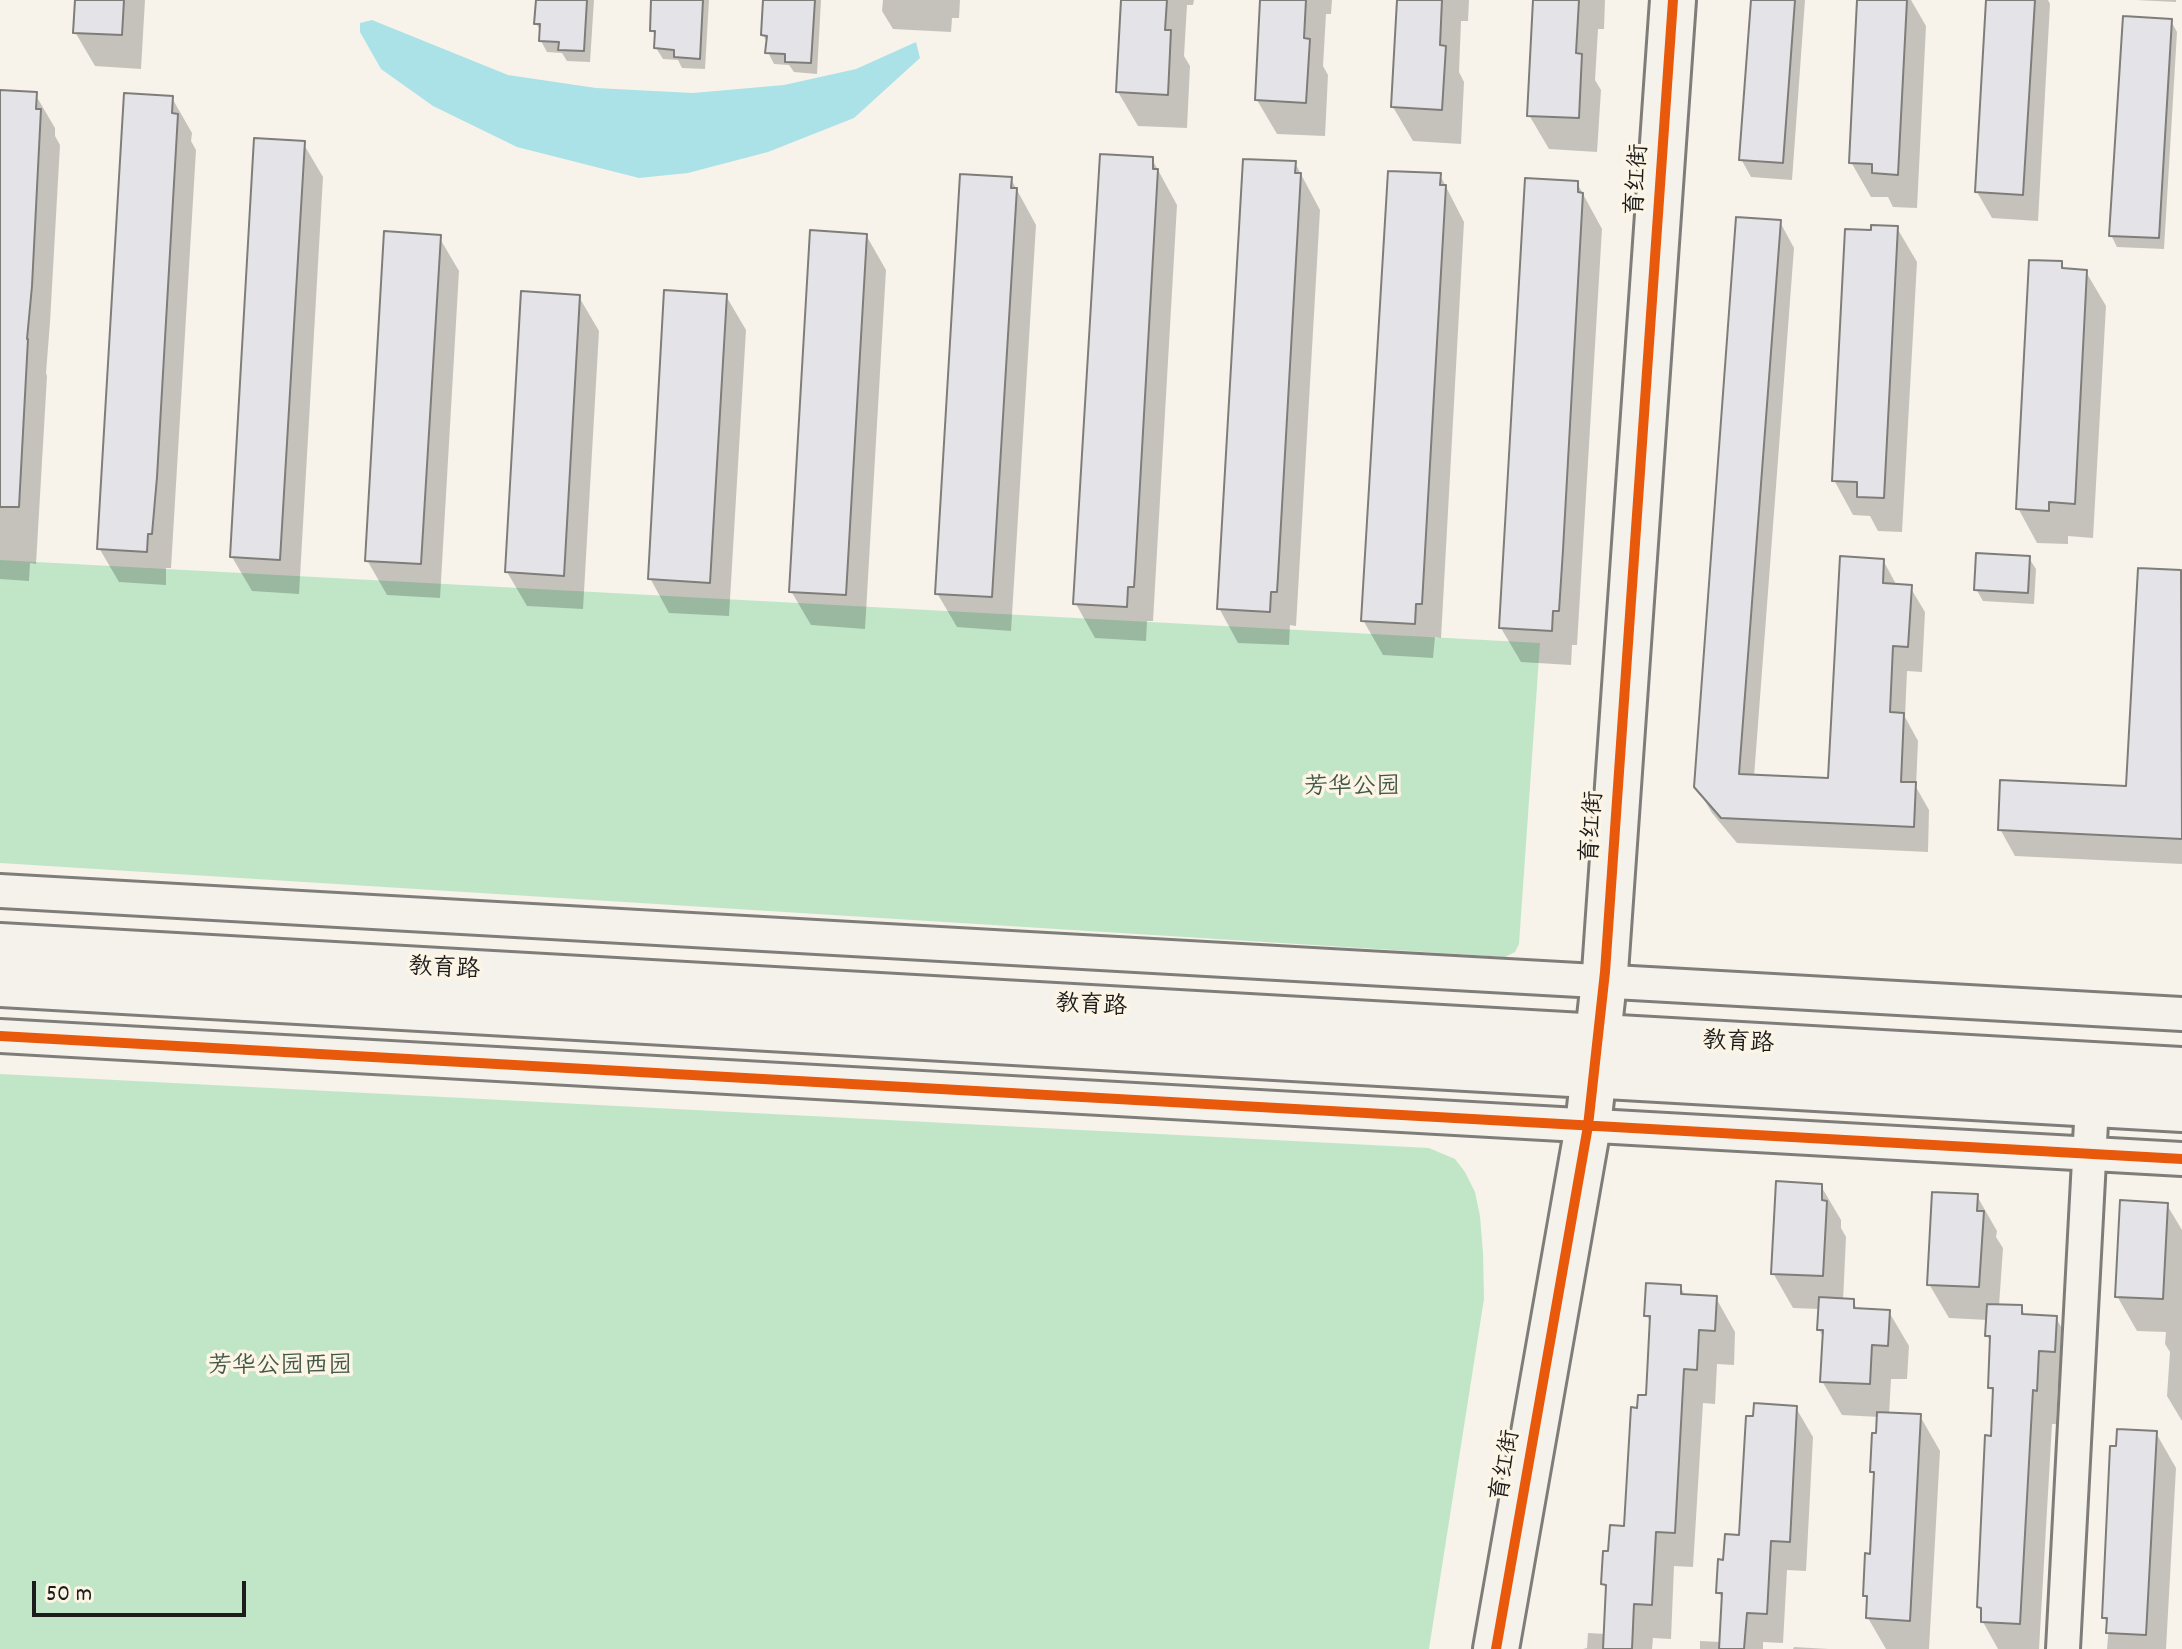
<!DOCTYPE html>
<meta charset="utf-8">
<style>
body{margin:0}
#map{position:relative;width:2182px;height:1649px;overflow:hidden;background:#f7f3ea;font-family:Dekko,sans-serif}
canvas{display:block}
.scale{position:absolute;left:32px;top:1581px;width:214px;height:36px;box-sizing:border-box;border:4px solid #1c1c1c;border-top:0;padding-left:10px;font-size:24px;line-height:28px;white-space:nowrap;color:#1c1c1c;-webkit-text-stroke:6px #fcf5e5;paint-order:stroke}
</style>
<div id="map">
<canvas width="2182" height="1649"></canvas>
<div class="scale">50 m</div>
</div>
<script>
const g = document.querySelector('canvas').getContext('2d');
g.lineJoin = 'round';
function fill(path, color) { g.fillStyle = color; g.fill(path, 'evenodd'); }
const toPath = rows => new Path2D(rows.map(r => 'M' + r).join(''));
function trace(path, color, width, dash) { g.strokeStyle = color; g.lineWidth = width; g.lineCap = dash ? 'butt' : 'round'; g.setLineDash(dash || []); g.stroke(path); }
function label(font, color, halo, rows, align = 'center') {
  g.font = font + ' Dekko,"LXGW WenKai TC",sans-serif'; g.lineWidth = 7; g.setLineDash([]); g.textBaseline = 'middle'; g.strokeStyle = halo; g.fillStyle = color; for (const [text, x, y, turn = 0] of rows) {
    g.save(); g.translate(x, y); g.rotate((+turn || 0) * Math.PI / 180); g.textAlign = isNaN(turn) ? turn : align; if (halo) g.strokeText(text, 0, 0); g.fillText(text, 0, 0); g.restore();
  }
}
fill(toPath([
 [0,560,1540,643,1519,944,1515,952,1505,957,0,863],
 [0,1074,1429,1148,1455,1159,1465,1172,1475,1192,1480,1216,1483,1253,1484,1299,1429,1649,0,1649]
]), '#c1e6c7');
fill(toPath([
 [372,20,508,75,596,88,693,93,784,85,856,69,916,42,920,58,854,118,768,152,688,173,639,178,517,147,433,106,381,69,360,32,360,23]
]), '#abe2e7');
fill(toPath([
 [77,0,145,0,141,69,95,66,75,32],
 [538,0,594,0,590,62,567,61,562,53,547,52,541,41,541,32,536,23],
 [653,0,709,0,705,69,682,68,678,60,663,59,656,48,657,39,652,30],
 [765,0,821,0,817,74,794,72,789,65,774,64,768,52,768,44,763,35],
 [883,0,960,0,959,18,952,18,951,32,893,29,882,11],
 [1123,0,1194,0,1193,5,1187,5,1184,56,1190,66,1187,128,1138,126,1118,92],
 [1262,0,1332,0,1331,14,1326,14,1323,66,1328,75,1325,136,1277,134,1257,100],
 [1399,0,1469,0,1468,21,1461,21,1459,72,1464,82,1461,144,1413,141,1393,107],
 [1535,0,1605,0,1604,29,1598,29,1595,80,1601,90,1597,152,1549,149,1529,115],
 [1753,0,1805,0,1792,180,1751,177,1741,159],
 [1859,0,1911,0,1926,26,1917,208,1893,207,1888,197,1871,197,1851,162],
 [1988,0,2048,0,2050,4,2038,221,1992,218,1977,192],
 [2136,0,2176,0,2176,2],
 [2171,21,2177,32,2164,249,2117,247,2111,235],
 [0,92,35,94,55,128,55,136,60,145,50,322,46,373,47,376,36,564,30,563,29,581,0,579],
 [172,98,192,133,191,141,196,150,171,568,166,568,166,585,119,582,99,548],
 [303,143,323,177,299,594,252,591,232,557],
 [1152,159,1177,205,1153,621,1147,621,1146,641,1095,638,1076,604],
 [1295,163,1320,210,1296,626,1290,625,1289,645,1238,643,1219,608],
 [1440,175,1464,222,1441,638,1435,637,1433,658,1383,655,1363,620],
 [1011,179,1036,225,1011,631,957,627,937,593],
 [1577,183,1602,229,1577,645,1572,645,1571,665,1521,662,1501,628],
 [1780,222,1794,248,1754,777,1830,780,1883,560,1897,586,1910,587,1925,612,1922,672,1907,671,1905,717,1918,741,1916,787,1929,810,1928,852,1737,843,1712,813,1696,786],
 [1897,228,1917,262,1902,532,1878,531,1870,516,1853,515,1834,480,1872,232],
 [866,235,886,270,865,629,811,625,791,591],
 [439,237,459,271,440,598,387,595,367,560],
 [2061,263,2066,271,2086,272,2106,306,2093,538,2068,536,2068,544,2037,543,2018,508],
 [726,296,746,330,729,616,669,613,650,578],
 [579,297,599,331,583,609,527,606,507,572],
 [2029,558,2036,569,2034,604,1983,601,1976,589],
 [2180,572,2182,575,2182,864,2015,856,2000,829,2128,788],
 [1821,1186,1841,1220,1841,1228,1846,1237,1843,1301,1853,1301,1858,1311,1889,1312,1909,1346,1907,1379,1891,1379,1889,1415,1920,1416,1940,1451,1929,1649,1886,1649,1868,1618,1869,1603,1865,1595,1871,1556,1875,1478,1872,1471,1879,1417,1842,1415,1822,1381,1824,1339,1819,1329,1820,1309,1793,1308,1773,1273],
 [1977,1196,1997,1231,1996,1237,2003,1248,1999,1306,2021,1307,2026,1317,2056,1318,2076,1353,2074,1386,2058,1385,2056,1424,2052,1424,2039,1649,1998,1649,1983,1622,1983,1614,1979,1607,1995,1396,1990,1387,1992,1344,1987,1336,1988,1320,1949,1318,1929,1284],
 [2167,1205,2182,1230,2182,1421,2167,1396,2170,1352,2165,1344,2166,1332,2137,1331,2117,1296],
 [1680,1287,1686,1296,1716,1298,1735,1332,1734,1365,1717,1364,1715,1404,1703,1403,1693,1567,1674,1566,1671,1639,1653,1638,1652,1649,1583,1649,1587,1648,1588,1633,1605,1634,1608,1591,1603,1584,1610,1553,1626,1528,1639,1410,1647,1397,1651,1323,1646,1315],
 [1796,1408,1813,1437,1806,1571,1787,1570,1783,1643,1763,1642,1763,1649,1700,1649,1700,1641,1721,1642,1723,1600,1718,1592,1725,1562,1741,1537],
 [2156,1433,2176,1468,2166,1649,2107,1649,2109,1625,2104,1618],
 [1794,1647,1829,1649,1793,1649]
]), '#0003');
const building = toPath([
 [75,0,124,0,122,35,73,33,75,0],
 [536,0,587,0,584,51,558,50,559,42,539,41,540,24,534,24,536,0],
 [651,0,703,0,700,59,674,57,674,50,654,48,655,31,650,31,651,0],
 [763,0,815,0,811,63,785,62,785,54,765,53,767,36,761,35,763,0],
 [1121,0,1167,0,1165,30,1171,30,1168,95,1116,92,1121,0],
 [1260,0,1306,0,1304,38,1310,39,1306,103,1255,100,1260,0],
 [1397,0,1442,0,1440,45,1446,46,1442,110,1391,107,1397,0],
 [1533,0,1579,0,1576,53,1582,54,1579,118,1527,116,1533,0],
 [1751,0,1795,0,1783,163,1739,160,1751,0],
 [1857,0,1907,0,1898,175,1872,173,1872,164,1849,163,1857,0],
 [1986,0,2035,0,2023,195,1975,192,1986,0],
 [2123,16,2172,19,2159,238,2109,236,2123,16],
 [0,90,37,92,36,109,41,109,32,286,27,339,28,339,19,507,0,507,0,90],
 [124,93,173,96,172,113,178,114,157,477,152,534,148,534,147,552,97,549,124,93],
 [254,138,305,141,280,560,230,557,254,138],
 [1100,154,1153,157,1153,169,1158,169,1135,572,1134,587,1128,587,1127,607,1073,604,1100,154],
 [1243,159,1296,161,1295,173,1301,173,1278,576,1277,592,1271,592,1270,612,1217,609,1243,159],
 [1388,171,1441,173,1440,185,1446,185,1422,604,1416,604,1415,624,1361,621,1388,171],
 [960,174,1012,177,1011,188,1017,188,992,597,935,594,960,174],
 [1525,178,1578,181,1578,192,1583,193,1563,550,1559,611,1553,611,1552,631,1499,628,1525,178],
 [1736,217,1781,220,1739,774,1828,778,1840,556,1884,559,1883,583,1912,585,1908,647,1893,646,1890,712,1904,713,1901,782,1916,782,1914,827,1721,818,1694,787,1736,217],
 [1871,225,1898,226,1884,498,1857,497,1857,482,1832,481,1845,229,1871,230,1871,225],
 [810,230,867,234,846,595,789,592,810,230],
 [384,231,441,235,421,564,365,561,384,231],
 [2029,260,2062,261,2062,268,2087,270,2075,504,2049,502,2049,511,2016,509,2029,260],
 [664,290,727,294,710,583,648,579,664,290],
 [521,291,580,295,564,576,505,572,521,291],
 [1976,553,2030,556,2028,593,1974,590,1976,553],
 [2138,568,2181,570,2182,839,1998,830,2000,780,2126,786,2138,568],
 [1776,1181,1822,1184,1822,1200,1827,1201,1823,1276,1771,1274,1776,1181],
 [1932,1192,1978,1194,1977,1211,1984,1211,1979,1287,1927,1285,1932,1192],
 [2120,1200,2168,1203,2163,1299,2115,1297,2120,1200],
 [1646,1283,1681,1285,1681,1294,1717,1296,1715,1331,1699,1330,1697,1370,1684,1369,1675,1533,1656,1532,1652,1605,1634,1604,1632,1649,1603,1649,1606,1585,1601,1584,1603,1551,1608,1551,1610,1525,1624,1526,1631,1407,1637,1408,1638,1395,1646,1395,1650,1316,1644,1316,1646,1283],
 [1819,1297,1854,1299,1854,1308,1890,1310,1888,1346,1872,1345,1870,1384,1820,1382,1823,1330,1817,1330,1819,1297],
 [1987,1304,2022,1305,2022,1314,2057,1316,2055,1352,2039,1351,2037,1391,2033,1390,2020,1624,1981,1622,1981,1608,1977,1607,1985,1435,1991,1436,1993,1388,1988,1388,1990,1336,1985,1336,1987,1304],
 [1754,1403,1797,1406,1790,1542,1771,1541,1767,1614,1747,1613,1744,1649,1719,1649,1722,1593,1716,1593,1718,1559,1723,1560,1725,1534,1739,1535,1746,1416,1753,1416,1754,1403],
 [1877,1412,1921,1414,1910,1621,1866,1618,1867,1596,1863,1596,1865,1553,1870,1554,1874,1472,1870,1472,1872,1433,1876,1433,1877,1412],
 [2117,1429,2157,1431,2146,1635,2106,1633,2107,1618,2102,1618,2110,1446,2116,1446,2117,1429]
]);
fill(building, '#e4e3e7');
trace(building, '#7f7d79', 2);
const street = toPath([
 [0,891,2182,1014],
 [0,1036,2182,1159],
 [2063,1649,2092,1104]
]);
const secondary = toPath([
 [1496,1649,1588,1126,1605,972,1673,0]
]);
const primary = toPath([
 [0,946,2182,1070],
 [0,984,2182,1109]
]);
trace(street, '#7f7d79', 38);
trace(secondary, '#7f7d79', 50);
trace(primary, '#7f7d79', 50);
trace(street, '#f5f2ec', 32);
trace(secondary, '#f5f2ec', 44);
trace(primary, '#f5f2ec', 44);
trace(toPath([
 [0,1036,2182,1159],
 [1496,1649,1588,1126,1605,972,1673,0]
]), '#e8590c', 10);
label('24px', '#1c1c1c', '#fcf5e5', [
 ["育红街",1640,180,-86],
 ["育红街",1595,827,-86],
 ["教育路",444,971,3],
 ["教育路",1091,1008,3],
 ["教育路",1738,1045,3],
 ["育红街",1508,1466,-80]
]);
label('24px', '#405647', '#fcf5e5', [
 ["芳华公园",1352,790],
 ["芳华公园西园",280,1369]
]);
</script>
